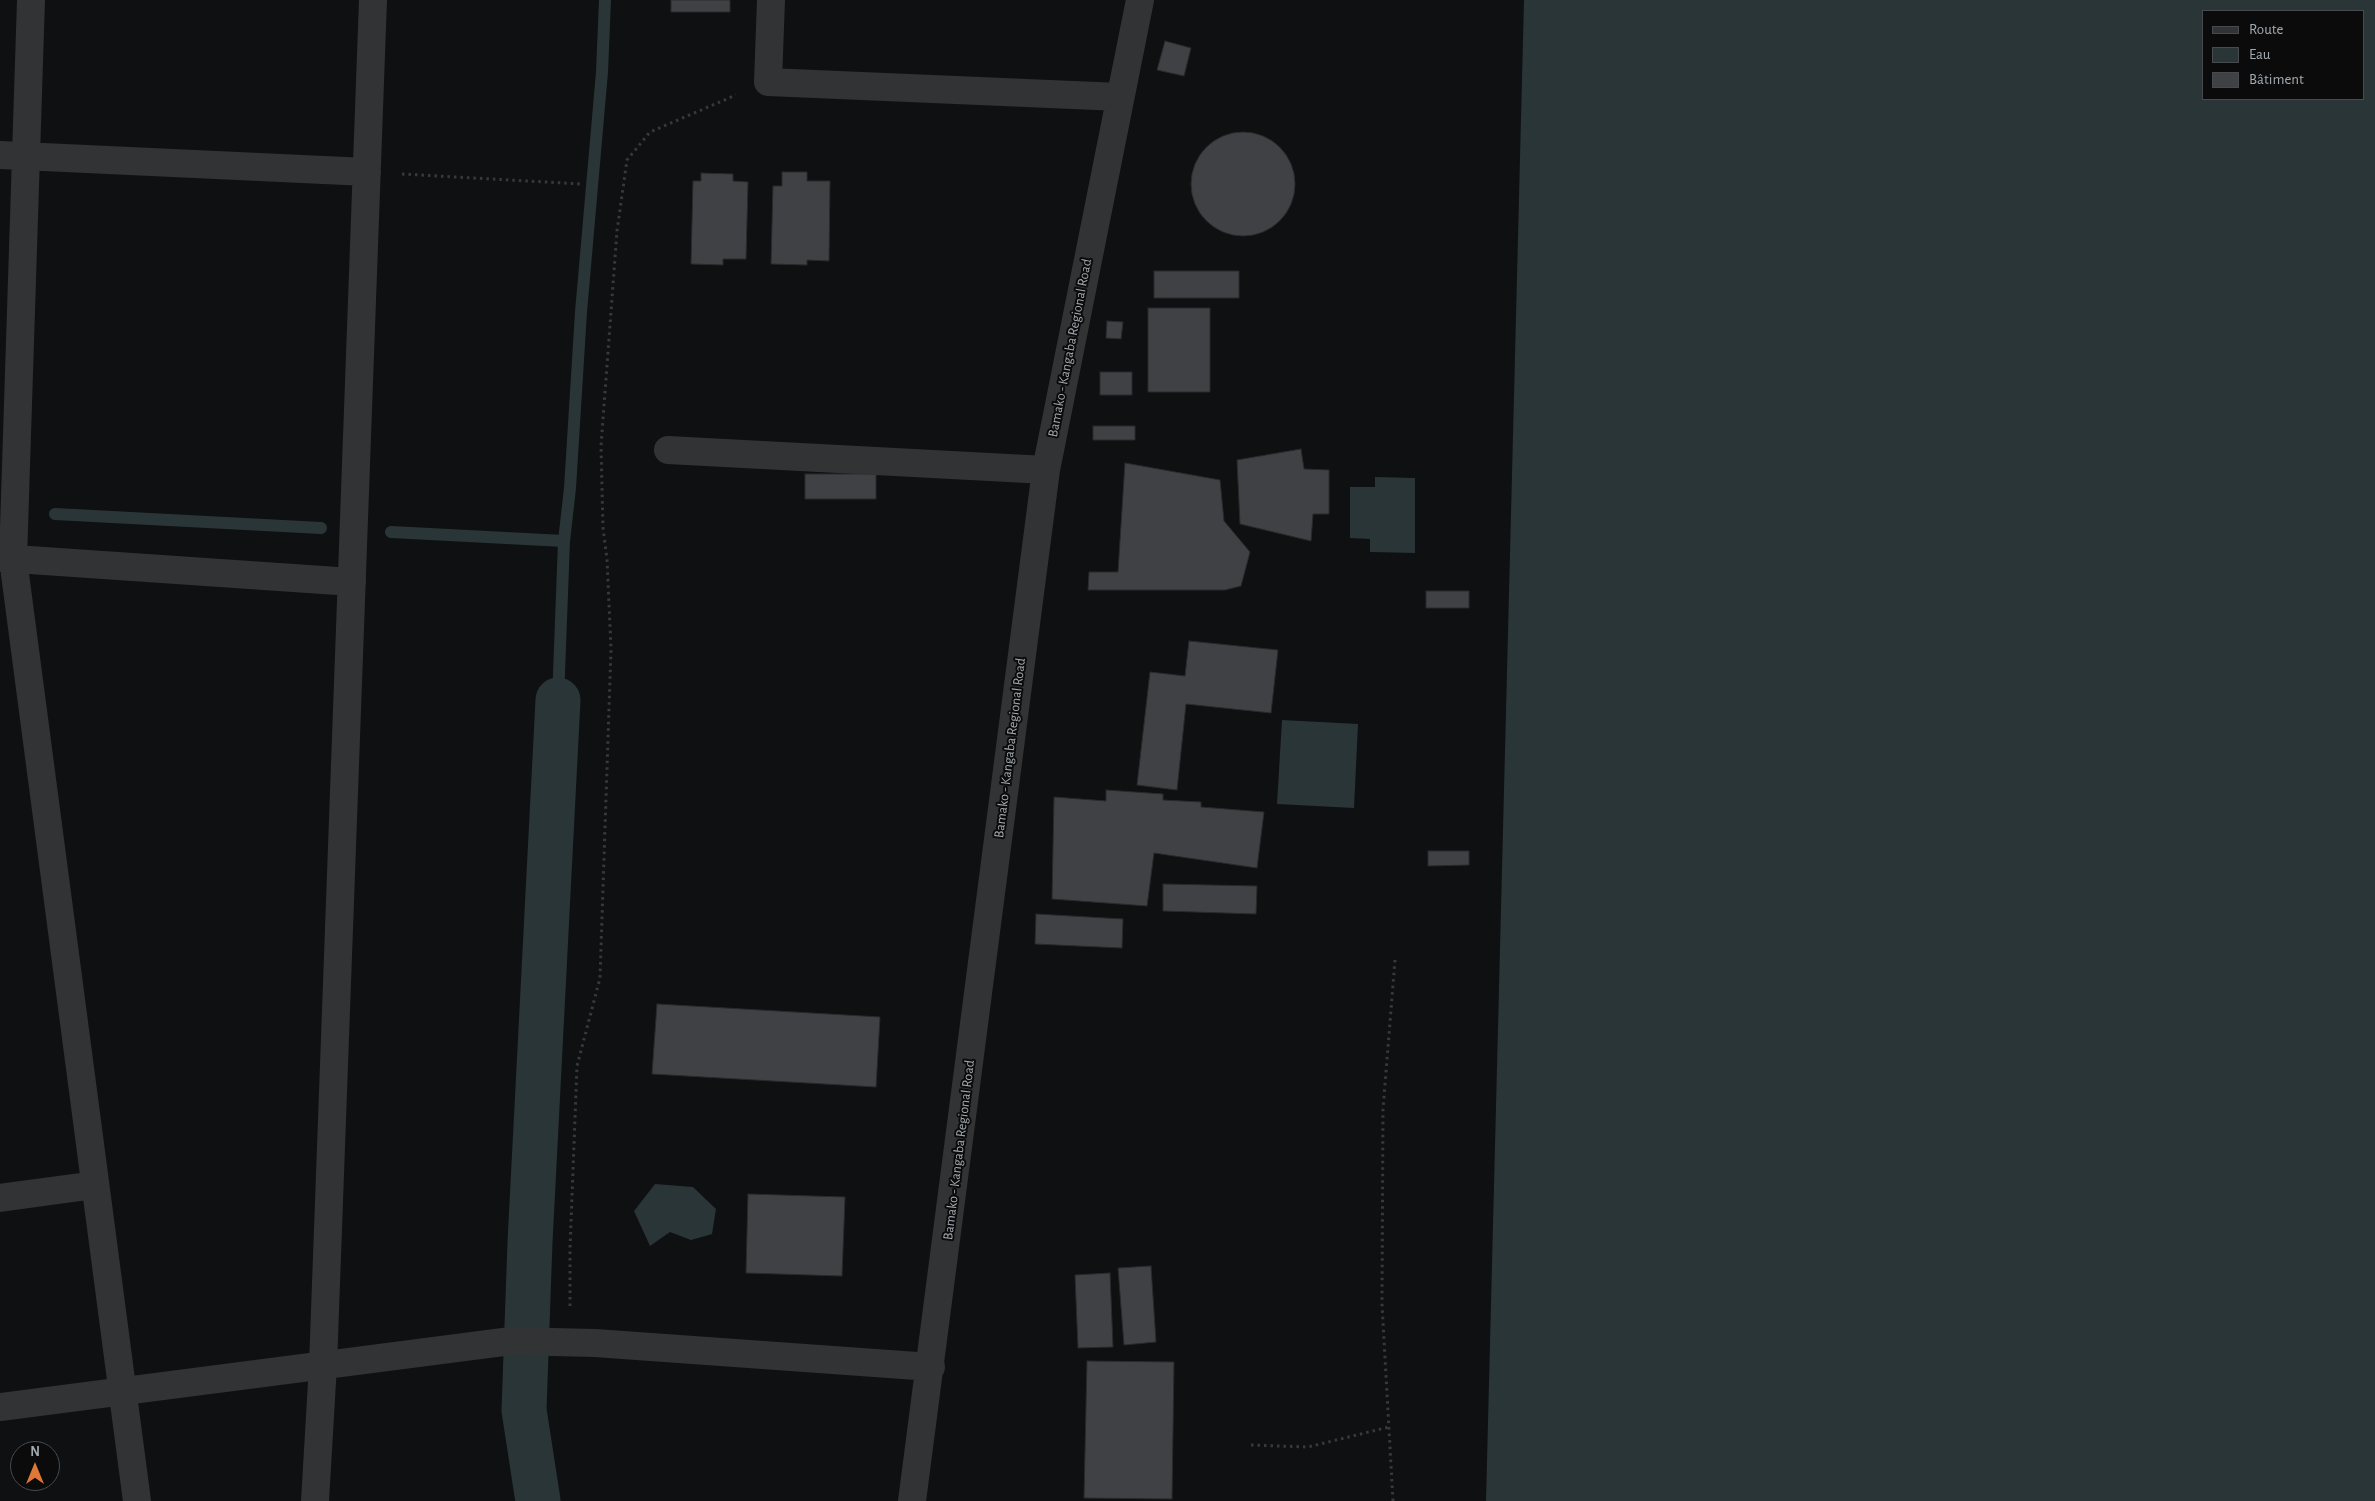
<!DOCTYPE html>
<meta charset="utf-8">
<style>
body{margin:0}
#map{position:relative;width:2375px;height:1501px;overflow:hidden;background:#0f1011;font-family:"Alegreya Sans",sans-serif}
canvas{display:block}
.legend{position:absolute;left:2202px;top:10px;width:162px;height:90px;box-sizing:border-box;background:#0b0b0c;border:1px solid #474b4e;margin:0;padding:6px 9px;list-style:none;font-size:15px;color:#a2aab0}
.legend li{display:flex;align-items:center;gap:10px;height:25px}
.legend b{width:25px;border:1px solid #474b4e}
.north{position:absolute;left:10px;top:1441px;width:50px;height:50px;box-sizing:border-box;background:#0b0b0c;border:1px solid #474b4e;border-radius:50%;rotate:0deg;font-size:14px;font-weight:700;line-height:20px;text-align:center;color:#a2aab0}
.north::after{content:'';display:block;margin:auto;width:18px;height:22px;background:#df7739;clip-path:polygon(50% 0,100% 100%,50% 72%,0 100%)}
</style>
<div id="map">
<canvas width="2375" height="1501"></canvas>
<ul class="legend">
<li><b style="height:6px;background:#313335"></b>Route</li>
<li><b style="height:14px;background:#2a3538"></b>Eau</li>
<li><b style="height:14px;background:#3f4144"></b>Bâtiment</li>
</ul>
<div class="north">N</div>
</div>
<script>
const g = document.querySelector('canvas').getContext('2d');
g.lineJoin = 'round';
function fill(path, color) { g.fillStyle = color; g.fill(path, 'evenodd'); }
const toPath = rows => new Path2D(rows.map(r => 'M' + r).join(''));
function trace(path, color, width, dash) { g.strokeStyle = color; g.lineWidth = width; g.lineCap = dash ? 'butt' : 'round'; g.setLineDash(dash || []); g.stroke(path); }
function label(font, color, halo, rows, align = 'center') {
  g.font = font + ' "Alegreya Sans",sans-serif'; g.lineWidth = 4; g.setLineDash([]); g.textBaseline = 'middle'; g.strokeStyle = halo; g.fillStyle = color; for (const [text, x, y, turn = 0] of rows) {
    g.save(); g.translate(x, y); g.rotate((+turn || 0) * Math.PI / 180); g.textAlign = isNaN(turn) ? turn : align; if (halo) g.strokeText(text, 0, 0); g.fillText(text, 0, 0); g.restore();
  }
}
fill(toPath([
 [1524,0,2375,0,2375,1501,1486,1501],
 [2364,11,2364,99,2204,99,2204,11],
 [1375,477,1415,478,1415,553,1370,552,1370,539,1350,538,1350,487,1375,487],
 [1282,720,1358,724,1354,808,1277,804],
 [655,1184,693,1187,716,1209,712,1234,691,1240,670,1232,650,1246,634,1211]
]), '#2a3538');
trace(toPath([
 [55,514,321,528],
 [391,532,564,541],
 [558,700,564,541,570,488,581,312,602,72,605,0]
]), '#2a3538', 12);
trace(toPath([
 [538,1501,524,1410,530,1242,558,700]
]), '#2a3538', 45);
const building = toPath([
 [671,0,730,0,730,12,671,12,671,0],
 [1165,41,1191,48,1184,76,1157,70,1165,41],
 '1191 184a52 52 0 1 1 104 0a52 52 0 1 1-104 0Z',
 [782,172,807,172,807,181,830,181,829,261,807,260,807,265,771,264,773,186,782,186,782,172],
 [701,173,733,174,733,181,748,182,746,259,723,259,723,265,691,264,693,181,701,181,701,173],
 [1154,271,1239,271,1239,298,1154,298,1154,271],
 [1148,308,1210,308,1210,392,1148,392,1148,308],
 [1107,321,1123,322,1121,339,1106,338,1107,321],
 [1100,372,1132,372,1132,395,1100,395,1100,372],
 [1093,426,1135,426,1135,440,1093,440,1093,426],
 [1301,449,1304,469,1329,470,1329,514,1313,514,1311,541,1240,524,1237,460,1301,449],
 [1125,463,1220,480,1224,521,1250,552,1241,586,1225,590,1088,590,1089,572,1118,572,1125,463],
 [805,474,876,474,876,499,805,499,805,474],
 [1426,591,1469,591,1469,608,1426,608,1426,591],
 [1189,641,1278,650,1271,713,1186,704,1177,790,1137,785,1150,672,1185,676,1189,641],
 [1106,790,1163,794,1163,800,1201,802,1201,807,1264,812,1257,868,1154,853,1147,906,1052,899,1054,797,1106,801,1106,790],
 [1428,851,1469,851,1469,865,1428,866,1428,851],
 [1163,884,1257,886,1256,914,1163,911,1163,884],
 [1036,914,1123,919,1122,948,1035,944,1036,914],
 [657,1004,880,1017,876,1087,652,1074,657,1004],
 [748,1194,845,1197,842,1276,746,1273,748,1194],
 [1151,1266,1156,1342,1124,1345,1118,1268,1151,1266],
 [1110,1273,1113,1347,1078,1348,1075,1275,1110,1273],
 [1087,1361,1174,1362,1172,1499,1084,1498,1087,1361]
]);
fill(building, '#3f4144');
trace(building, '#2a2a2c', 1);
trace(toPath([
 [402,174,581,184],
 [570,1306,570,1249,577,1066,600,978,611,649,607,559,603,528,601,446,617,231,627,160,650,132,736,95],
 [1251,1445,1308,1447,1389,1427],
 [1393,1501,1382,1304,1383,1109,1395,960]
]), '#373a3c', 3, [2.5, 4]);
trace(toPath([
 [31,0,13,559,137,1501],
 [771,0,768,82,1120,97],
 [0,155,367,172],
 [668,450,1046,470],
 [0,558,352,582],
 [0,1198,95,1185],
 [0,1407,511,1341,595,1343,931,1367],
 [315,1501,323,1365,373,0],
 [912,1501,1046,470,1140,0]
]), '#313335', 28);
label('14px', '#a2aab0', '#0b0b0c', [
 ["Bamako - Kangaba Regional Road",1070,348,-79],
 ["Bamako - Kangaba Regional Road",1010,748,-83],
 ["Bamako - Kangaba Regional Road",959,1150,-83]
]);
</script>
